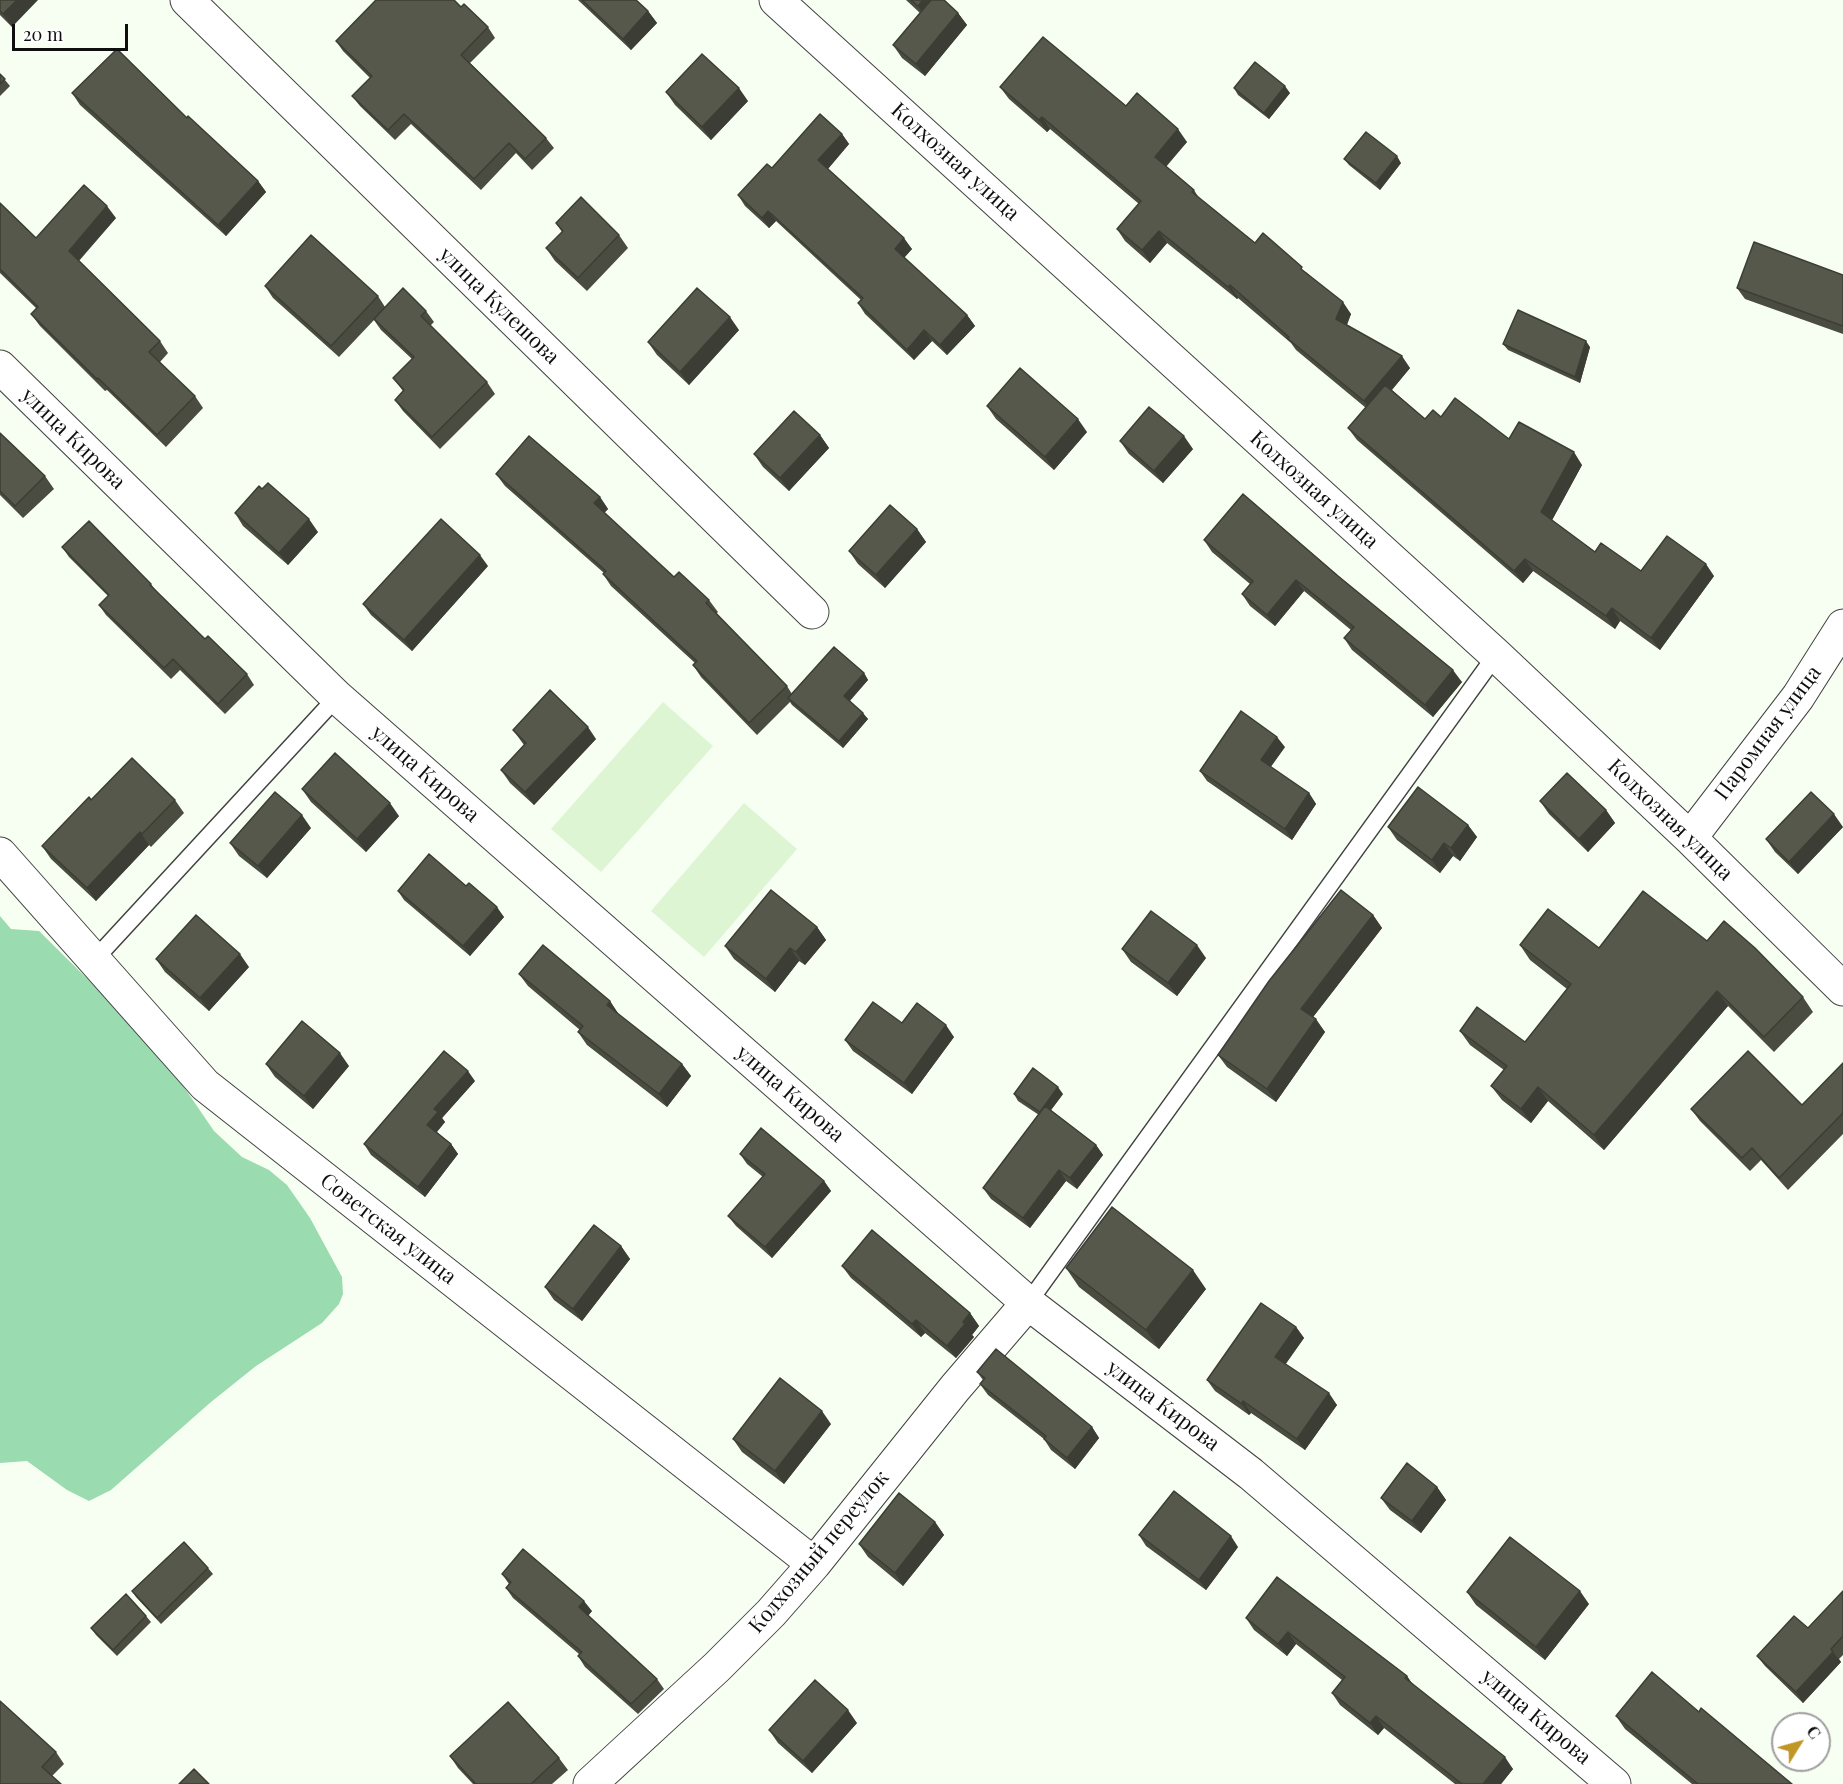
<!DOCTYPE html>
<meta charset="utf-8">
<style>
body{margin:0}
#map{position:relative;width:1843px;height:1784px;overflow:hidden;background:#f7fff2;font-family:"Playfair Display",serif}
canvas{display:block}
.north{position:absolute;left:1771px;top:1712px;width:60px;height:60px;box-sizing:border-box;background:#fff;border:2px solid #9f9f9f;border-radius:50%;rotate:53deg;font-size:16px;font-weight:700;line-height:24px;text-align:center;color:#0f0f0f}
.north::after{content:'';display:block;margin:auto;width:21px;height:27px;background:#c09627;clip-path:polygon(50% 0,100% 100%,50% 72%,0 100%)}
.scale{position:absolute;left:12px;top:24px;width:116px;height:27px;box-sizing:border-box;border:3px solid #0f0f0f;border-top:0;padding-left:8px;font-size:18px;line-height:21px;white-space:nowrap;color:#0f0f0f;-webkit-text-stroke:4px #fff;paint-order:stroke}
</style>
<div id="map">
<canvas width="1843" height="1784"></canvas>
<div class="north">С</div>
<div class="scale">20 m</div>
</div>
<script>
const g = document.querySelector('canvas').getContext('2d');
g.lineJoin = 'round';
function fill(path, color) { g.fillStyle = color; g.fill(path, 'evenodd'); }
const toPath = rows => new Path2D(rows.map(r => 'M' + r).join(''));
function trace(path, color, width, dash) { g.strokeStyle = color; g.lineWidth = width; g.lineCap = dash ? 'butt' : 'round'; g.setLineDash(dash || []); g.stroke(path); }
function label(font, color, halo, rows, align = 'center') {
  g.font = font + ' "Playfair Display",serif'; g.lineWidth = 6; g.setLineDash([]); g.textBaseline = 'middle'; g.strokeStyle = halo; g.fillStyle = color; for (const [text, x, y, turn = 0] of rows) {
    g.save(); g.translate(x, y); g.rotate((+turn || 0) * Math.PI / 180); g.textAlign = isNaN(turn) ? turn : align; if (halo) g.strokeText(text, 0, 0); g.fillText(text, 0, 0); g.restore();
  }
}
fill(toPath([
 [663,702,713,746,601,872,551,829],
 [744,803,797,849,704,957,651,911]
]), '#ddf5d2');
fill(toPath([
 [0,916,11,929,39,931,158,1049,214,1131,242,1157,269,1170,287,1185,310,1218,342,1277,343,1294,339,1304,322,1323,256,1366,211,1402,111,1490,89,1501,67,1490,27,1461,0,1463]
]), '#9adbaf');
const lane = toPath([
 [95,959,337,697],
 [1028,1303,1496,655]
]);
const street = toPath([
 [187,0,812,612],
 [776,0,1496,655,1690,838,1843,989],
 [0,367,337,697,1028,1303,1251,1474,1614,1784],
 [1690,838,1798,697,1843,626],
 [0,854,205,1085,814,1564],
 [590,1784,717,1667,771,1613,814,1564,955,1388,1028,1303]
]);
trace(lane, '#424242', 19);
trace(street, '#424242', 35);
trace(lane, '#fff', 16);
trace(street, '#fff', 33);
fill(toPath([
 [0,0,12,27,0,15],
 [578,0,636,0,648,11,657,23,631,50],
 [906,0,944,0,958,13,967,25,925,76,902,58,893,45,920,13],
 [461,7,488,27,495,38,470,63,546,138,554,148,532,170,516,153,481,190,411,124,395,140,360,106,352,96,370,78,343,51,336,41],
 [0,74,10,86,0,96],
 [1000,87,1126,106,1187,142,1166,167,1194,190,1199,198,1255,243,1307,273,1351,314,1347,325,1410,368,1392,390,1425,419,1441,417,1509,439,1582,465,1552,520,1595,552,1641,571,1714,576,1660,650,1620,621,1615,629,1533,571,1523,583,1357,440,1348,428,1366,408,1296,350,1291,343,1238,298,1237,299,1167,243,1150,263,1125,241,1117,229,1139,204,1050,129,1047,132,1009,99],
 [1234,88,1290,93,1269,119,1238,95],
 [666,92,748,101,711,140,675,105],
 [72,93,187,118,258,181,266,192,226,236,80,105],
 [842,134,849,144,828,169,912,249,904,258,967,315,975,326,947,355,932,341,914,360,865,314,858,303,861,300,776,221,769,228,745,206,738,195,772,168],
 [1344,159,1401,163,1380,190,1349,165],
 [0,203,36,238,116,218,79,261,160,341,168,353,160,362,195,396,203,408,166,447,107,390,105,391,40,326,31,314,36,308,0,273],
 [556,223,619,235,628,248,587,291,555,261,546,248,562,232],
 [1843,275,1843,334,1745,299,1737,288],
 [265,286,378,296,385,307,426,311,434,322,430,326,487,382,495,394,440,449,403,411,395,400,403,391,393,378,412,359,381,330,374,320,339,357,273,298],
 [739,330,689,385,657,355,648,342],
 [1503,344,1590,347,1580,383,1508,350],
 [987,406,1087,432,1054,470,996,419],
 [0,433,45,476,54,489,23,518,0,495],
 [820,435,829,448,789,491,763,467,754,454],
 [1120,441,1193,449,1163,483,1129,454],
 [496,474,600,497,608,509,604,513,674,577,709,600,718,612,716,614,787,686,792,694,864,673,868,680,850,701,868,719,843,748,792,705,790,702,757,735,701,677,693,665,695,663,611,586,603,574,604,573,505,486],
 [1243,494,1462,682,1433,717,1352,650,1344,638,1351,630,1304,591,1275,626,1250,606,1242,594,1250,584,1212,552,1204,540],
 [235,513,318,532,288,565,243,526],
 [917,529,926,542,885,588,858,564,849,551],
 [62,547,151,584,156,591,205,639,247,674,254,685,225,714,180,670,171,679,106,615,99,605,108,596,69,557],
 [488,566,412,651,371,615,363,604],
 [513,730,596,739,534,805,510,783,501,770,524,745],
 [1285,747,1270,767,1309,793,1316,804,1292,840,1207,781,1200,771],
 [302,789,399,816,366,852,311,802],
 [91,800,175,800,184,813,151,847,149,845,96,901,51,859,42,846],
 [1540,801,1606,810,1615,823,1588,852,1549,814],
 [1468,825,1477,837,1460,861,1453,856,1440,873,1397,840,1388,827],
 [1843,827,1798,874,1775,852,1766,839],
 [311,828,267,878,239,856,230,843],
 [466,886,504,917,470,956,404,900,398,891],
 [1373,915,1382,928,1313,1017,1325,1032,1276,1102,1227,1067,1218,1055],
 [817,927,826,940,805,965,799,961,775,992,734,959,725,946],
 [1707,941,1803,997,1813,1012,1774,1052,1728,1006,1604,1150,1548,1101,1531,1123,1502,1100,1491,1086,1504,1070,1470,1045,1460,1031,1525,1042,1567,989,1530,960,1520,945,1599,948],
 [1122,949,1206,958,1177,996,1131,962],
 [156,959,249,967,209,1011,165,972],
 [519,974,610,1001,618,1014,682,1064,691,1076,667,1107,587,1045,578,1032,580,1030,528,986],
 [902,1023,954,1037,912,1094,853,1051,845,1040],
 [1843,1063,1843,1134,1788,1190,1761,1160,1750,1171,1700,1121,1691,1109,1802,1105],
 [266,1064,349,1066,313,1109,275,1077],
 [475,1081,442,1118,445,1122,437,1132,451,1144,458,1154,425,1197,371,1155,364,1144],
 [1014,1094,1063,1094,1051,1110,1096,1145,1103,1155,1077,1189,1066,1181,1030,1228,991,1199,983,1188,1039,1115,1018,1101],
 [740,1154,824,1181,831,1191,772,1258,736,1226,728,1216,763,1177,747,1164],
 [621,1246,630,1259,582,1321,554,1300,545,1287],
 [842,1266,970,1313,979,1326,972,1335,974,1337,956,1358,925,1333,921,1337,851,1278],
 [1066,1268,1206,1289,1159,1349,1079,1287],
 [1296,1327,1304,1338,1285,1364,1337,1405,1305,1450,1251,1413,1249,1415,1215,1391,1207,1380],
 [977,1372,1092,1427,1099,1438,1075,1469,1051,1450,1044,1439,988,1395,980,1384,983,1380],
 [831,1424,784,1484,742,1452,733,1439],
 [1437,1487,1446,1500,1421,1533,1390,1510,1381,1498],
 [935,1522,944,1535,903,1586,868,1557,859,1544],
 [1139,1535,1238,1547,1206,1590,1146,1546],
 [208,1568,213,1574,161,1624,136,1597,132,1591],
 [502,1574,592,1611,588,1616,657,1679,664,1689,638,1714,585,1667,578,1656,579,1654,513,1598,506,1588,509,1584],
 [1277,1577,1407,1676,1413,1685,1513,1769,1501,1784,1455,1784,1384,1728,1378,1735,1340,1705,1332,1693,1342,1680,1296,1644,1287,1656,1254,1630,1246,1618],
 [1843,1591,1843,1655,1839,1659,1841,1662,1803,1703,1765,1666,1757,1656,1808,1628],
 [1467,1592,1589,1604,1545,1660,1476,1605],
 [146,1616,151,1622,117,1656,96,1635,91,1628],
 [1699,1712,1792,1784,1692,1784,1625,1729,1616,1716],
 [857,1723,812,1773,778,1743,769,1730],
 [56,1752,64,1764,52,1776,0,1784],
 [450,1756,559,1758,568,1770,552,1784,473,1784,458,1768]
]), '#4a4c41');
fill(toPath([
 [17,0,38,0,12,27,3,14],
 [923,0,943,0,927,19,918,6],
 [648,11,657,23,631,50,623,39],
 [958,13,967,25,925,76,916,64],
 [1285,86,1290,93,1269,119,1264,113],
 [739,88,748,101,711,140,702,127],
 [1042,117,1050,129,1047,132,1039,120],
 [1178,129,1187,142,1163,169,1155,157],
 [842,134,849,144,826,171,818,160],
 [1397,156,1401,163,1380,190,1376,183],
 [258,181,266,192,226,236,218,225],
 [107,206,116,218,77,262,69,251],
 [768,211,776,221,769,228,762,218],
 [1159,231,1167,243,1150,263,1142,250],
 [904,238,912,249,902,260,895,249],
 [1230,285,1238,298,1237,299,1228,287],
 [1343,302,1351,314,1344,331,1336,319],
 [967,315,975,326,947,355,940,345],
 [730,317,739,330,689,385,680,372],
 [924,330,932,341,914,360,907,350],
 [1586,341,1590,347,1580,383,1575,377],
 [1402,356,1410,368,1372,413,1364,401],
 [1078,419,1087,432,1054,470,1045,457],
 [820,435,829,448,789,491,780,478],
 [1184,436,1193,449,1163,483,1154,471],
 [1574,452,1582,465,1550,524,1541,512],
 [600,497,608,509,602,515,594,503],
 [309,519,318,532,288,565,279,553],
 [917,529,926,542,885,588,876,575],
 [480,555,488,566,412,651,404,640],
 [1525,559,1533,571,1523,583,1514,571],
 [1706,564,1714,576,1660,650,1651,638],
 [1296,580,1304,591,1275,626,1267,615],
 [1612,608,1620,621,1615,629,1606,616],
 [1453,670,1462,682,1433,717,1425,705],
 [864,673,868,680,848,702,844,696],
 [863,713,868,719,843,748,839,741],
 [588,727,596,739,534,805,525,792],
 [1277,737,1285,747,1268,771,1261,760],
 [1309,793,1316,804,1292,840,1285,829],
 [390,803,399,816,366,852,357,839],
 [1606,810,1615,823,1588,852,1579,839],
 [1834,814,1843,827,1798,874,1789,862],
 [302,815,311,828,267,878,258,866],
 [1468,825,1477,837,1460,861,1451,848],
 [140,832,149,845,96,901,87,888],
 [1444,843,1453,856,1440,873,1432,860],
 [497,907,504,917,470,956,463,946],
 [1373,915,1382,928,1310,1021,1301,1009],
 [817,927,826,940,805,965,796,952],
 [1197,945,1206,958,1177,996,1168,983],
 [790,948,799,961,775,992,766,979],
 [240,954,249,967,209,1011,200,998],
 [1717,991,1728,1006,1604,1150,1594,1135],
 [610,1001,618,1013,615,1017,607,1005],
 [1316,1019,1325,1032,1276,1102,1267,1089],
 [946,1025,954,1037,912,1094,904,1083],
 [340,1053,349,1066,313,1109,304,1096],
 [682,1064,691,1076,667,1107,659,1094],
 [468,1071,475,1081,442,1118,445,1122,434,1135,427,1125,434,1109],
 [1058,1087,1063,1094,1045,1118,1040,1112],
 [1538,1087,1548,1101,1531,1123,1521,1109],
 [451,1144,458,1154,425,1197,418,1187],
 [1096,1145,1103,1155,1077,1189,1070,1178],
 [1059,1170,1066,1181,1030,1228,1023,1218],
 [824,1181,831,1191,772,1258,765,1247],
 [621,1246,630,1259,582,1321,573,1309],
 [1193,1270,1206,1289,1159,1349,1146,1330],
 [970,1313,979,1326,972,1335,974,1337,956,1358,947,1346,963,1322],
 [916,1320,925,1333,921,1337,912,1324],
 [1296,1327,1304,1338,1283,1368,1275,1357],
 [1329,1393,1337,1405,1305,1450,1297,1439],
 [1243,1401,1251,1413,1249,1415,1242,1404],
 [822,1411,831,1424,784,1484,775,1471],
 [1092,1427,1099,1438,1075,1469,1067,1458],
 [1437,1487,1446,1500,1421,1533,1412,1521],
 [935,1522,944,1535,903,1586,895,1573],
 [1231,1536,1238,1547,1206,1590,1199,1580],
 [1580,1591,1589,1604,1545,1660,1536,1647],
 [584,1601,592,1611,586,1618,579,1607],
 [1288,1632,1296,1644,1287,1656,1278,1644],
 [1833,1652,1841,1662,1803,1703,1796,1692],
 [1407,1676,1415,1688,1405,1678],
 [848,1710,857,1723,812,1773,803,1761],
 [1376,1716,1384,1728,1378,1735,1370,1723],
 [1505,1757,1513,1769,1501,1784,1483,1784]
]), '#3c3e35');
const building = toPath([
 [0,0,17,0,3,14,0,11,0,0],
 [376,0,454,0,461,7,464,4,488,27,461,55,546,138,525,159,509,143,474,179,404,114,388,130,352,96,372,76,336,41,376,0],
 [582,0,636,0,648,11,623,39,582,0],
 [911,0,923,0,918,6,911,0],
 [931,0,944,0,958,13,916,64,893,45,931,0],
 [1043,37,1126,106,1137,93,1178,129,1155,157,1194,190,1192,192,1255,243,1263,233,1302,267,1301,269,1343,302,1336,319,1402,356,1364,401,1287,338,1289,337,1230,285,1228,287,1159,231,1142,250,1117,229,1141,201,1042,117,1039,120,1000,87,1043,37],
 [117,49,187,118,188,116,258,181,218,225,72,93,117,49],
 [702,54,739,88,702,127,666,92,702,54],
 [1255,62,1285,86,1264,113,1234,88,1255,62],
 [0,74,5,79,0,84,0,74],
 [820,114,842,134,818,160,904,238,895,249,967,315,940,345,924,330,907,350,858,303,863,298,768,211,762,218,738,195,767,164,772,168,820,114],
 [1366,132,1397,156,1376,183,1344,159,1366,132],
 [84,185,107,206,69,251,160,341,149,352,195,396,157,435,98,378,97,379,31,314,38,307,0,269,0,203,36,238,84,185],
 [581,197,619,235,578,278,546,248,563,231,556,223,581,197],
 [311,235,378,296,331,346,265,286,311,235],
 [1754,242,1843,275,1843,326,1737,288,1754,242],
 [403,288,426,311,421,316,487,382,432,437,395,400,404,390,393,378,414,357,374,319,403,288],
 [697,288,730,317,680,372,648,342,697,288],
 [1518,310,1586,341,1575,377,1503,344,1518,310],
 [1020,368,1078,419,1045,457,987,406,1020,368],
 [1385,385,1425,419,1433,410,1441,417,1455,398,1509,439,1519,422,1574,452,1541,512,1595,552,1601,543,1641,571,1667,536,1706,564,1651,638,1612,608,1606,616,1525,559,1514,571,1348,428,1385,385],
 [1149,407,1184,436,1154,471,1120,441,1149,407],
 [794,411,820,435,780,478,754,454,794,411],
 [0,433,45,476,15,506,0,491,0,433],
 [529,436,600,497,594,503,674,577,679,572,709,600,706,603,787,686,749,723,693,665,697,661,603,574,606,571,496,474,529,436],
 [268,483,309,519,279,553,235,513,259,486,262,489,268,483],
 [1243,494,1338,576,1453,670,1425,705,1344,638,1354,627,1296,580,1267,615,1242,594,1253,581,1204,540,1243,494],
 [890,505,917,529,876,575,849,551,890,505],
 [441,519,480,555,404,640,363,604,441,519],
 [89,521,151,584,150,585,205,639,208,636,247,674,218,704,173,659,164,668,99,605,109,595,62,547,89,521],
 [834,647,864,673,844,696,863,713,839,741,788,698,834,647],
 [550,690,588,727,525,792,501,770,526,743,513,730,550,690],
 [1241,711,1277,737,1261,760,1309,793,1285,829,1200,771,1241,711],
 [335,753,390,803,357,839,302,789,335,753],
 [132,758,175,800,142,834,140,832,87,888,42,846,89,797,91,800,132,758],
 [1567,773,1606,810,1579,839,1540,801,1567,773],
 [1418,787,1468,825,1451,848,1444,843,1432,860,1388,827,1418,787],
 [275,792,302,815,258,866,230,843,275,792],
 [1811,792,1834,814,1789,862,1766,839,1811,792],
 [429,854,466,886,469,883,497,907,463,946,398,891,429,854],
 [771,890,817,927,796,952,790,948,766,979,725,946,771,890],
 [1341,890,1373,915,1301,1009,1316,1019,1267,1089,1218,1055,1269,981,1341,890],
 [1643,891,1707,941,1724,921,1755,948,1803,997,1764,1037,1717,991,1594,1135,1538,1087,1521,1109,1491,1086,1507,1066,1460,1031,1477,1007,1525,1042,1571,984,1520,945,1548,909,1599,948,1643,891],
 [1151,911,1197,945,1168,983,1122,949,1151,911],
 [196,915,240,954,200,998,156,959,196,915],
 [543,945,610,1001,607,1005,682,1064,659,1094,578,1032,583,1026,519,974,543,945],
 [873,1002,902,1023,917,1003,946,1025,904,1083,845,1040,873,1002],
 [302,1021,340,1053,304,1096,266,1064,302,1021],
 [444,1051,468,1071,434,1109,438,1112,427,1125,451,1144,418,1187,364,1144,444,1051],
 [1748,1051,1802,1105,1843,1063,1843,1113,1779,1178,1752,1148,1742,1158,1691,1109,1748,1051],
 [1033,1068,1058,1087,1040,1112,1014,1094,1033,1068],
 [1045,1106,1096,1145,1070,1178,1059,1170,1023,1218,983,1188,1045,1106],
 [761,1128,824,1181,765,1247,728,1216,765,1174,740,1154,761,1128],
 [1112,1207,1193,1270,1146,1330,1066,1268,1112,1207],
 [594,1225,621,1246,573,1309,545,1287,594,1225],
 [872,1230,970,1313,963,1322,965,1324,947,1346,916,1320,912,1324,842,1266,872,1230],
 [1261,1303,1296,1327,1275,1357,1329,1393,1297,1439,1243,1401,1242,1404,1207,1380,1261,1303],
 [996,1349,1092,1427,1067,1458,1044,1439,1046,1436,980,1384,985,1378,977,1372,996,1349],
 [780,1378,822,1411,775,1471,733,1439,780,1378],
 [1407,1463,1437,1487,1412,1521,1381,1498,1407,1463],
 [1174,1491,1231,1536,1199,1580,1139,1535,1174,1491],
 [899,1493,935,1522,895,1573,859,1544,899,1493],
 [1510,1537,1580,1591,1536,1647,1467,1592,1510,1537],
 [184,1542,208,1568,157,1618,132,1591,184,1542],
 [523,1549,584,1601,579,1607,657,1679,631,1704,578,1656,582,1652,506,1588,511,1582,502,1574,523,1549],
 [1277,1577,1407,1676,1405,1678,1505,1757,1483,1784,1462,1784,1376,1716,1370,1723,1332,1693,1345,1677,1288,1632,1278,1644,1246,1618,1277,1577],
 [1843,1591,1843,1636,1831,1649,1833,1652,1796,1692,1757,1656,1794,1616,1808,1628,1843,1591],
 [126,1594,146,1616,113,1650,91,1628,126,1594],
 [1652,1672,1699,1712,1701,1708,1792,1784,1698,1784,1616,1716,1652,1672],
 [815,1680,848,1710,803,1761,769,1730,815,1680],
 [0,1701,56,1752,42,1767,61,1784,0,1784,0,1701],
 [508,1702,559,1758,531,1784,476,1784,450,1756,508,1702],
 [194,1769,209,1784,179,1784,194,1769]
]);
fill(building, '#56584c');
trace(building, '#3c3e35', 1.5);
label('21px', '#0f0f0f', '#fff', [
 ["Колхозная улица",955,162,42],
 ["улица Кулешова",499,306,44],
 ["улица Кирова",73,439,44],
 ["Колхозная улица",1314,490,42],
 ["Паромная улица",1768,733,-53],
 ["улица Кирова",425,774,41],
 ["Колхозная улица",1670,820,44],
 ["улица Кирова",790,1094,41],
 ["Советская улица",388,1229,38],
 ["улица Кирова",1163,1406,37],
 ["Колхозный переулок",819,1552,-50],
 ["улица Кирова",1536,1717,40]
]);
</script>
